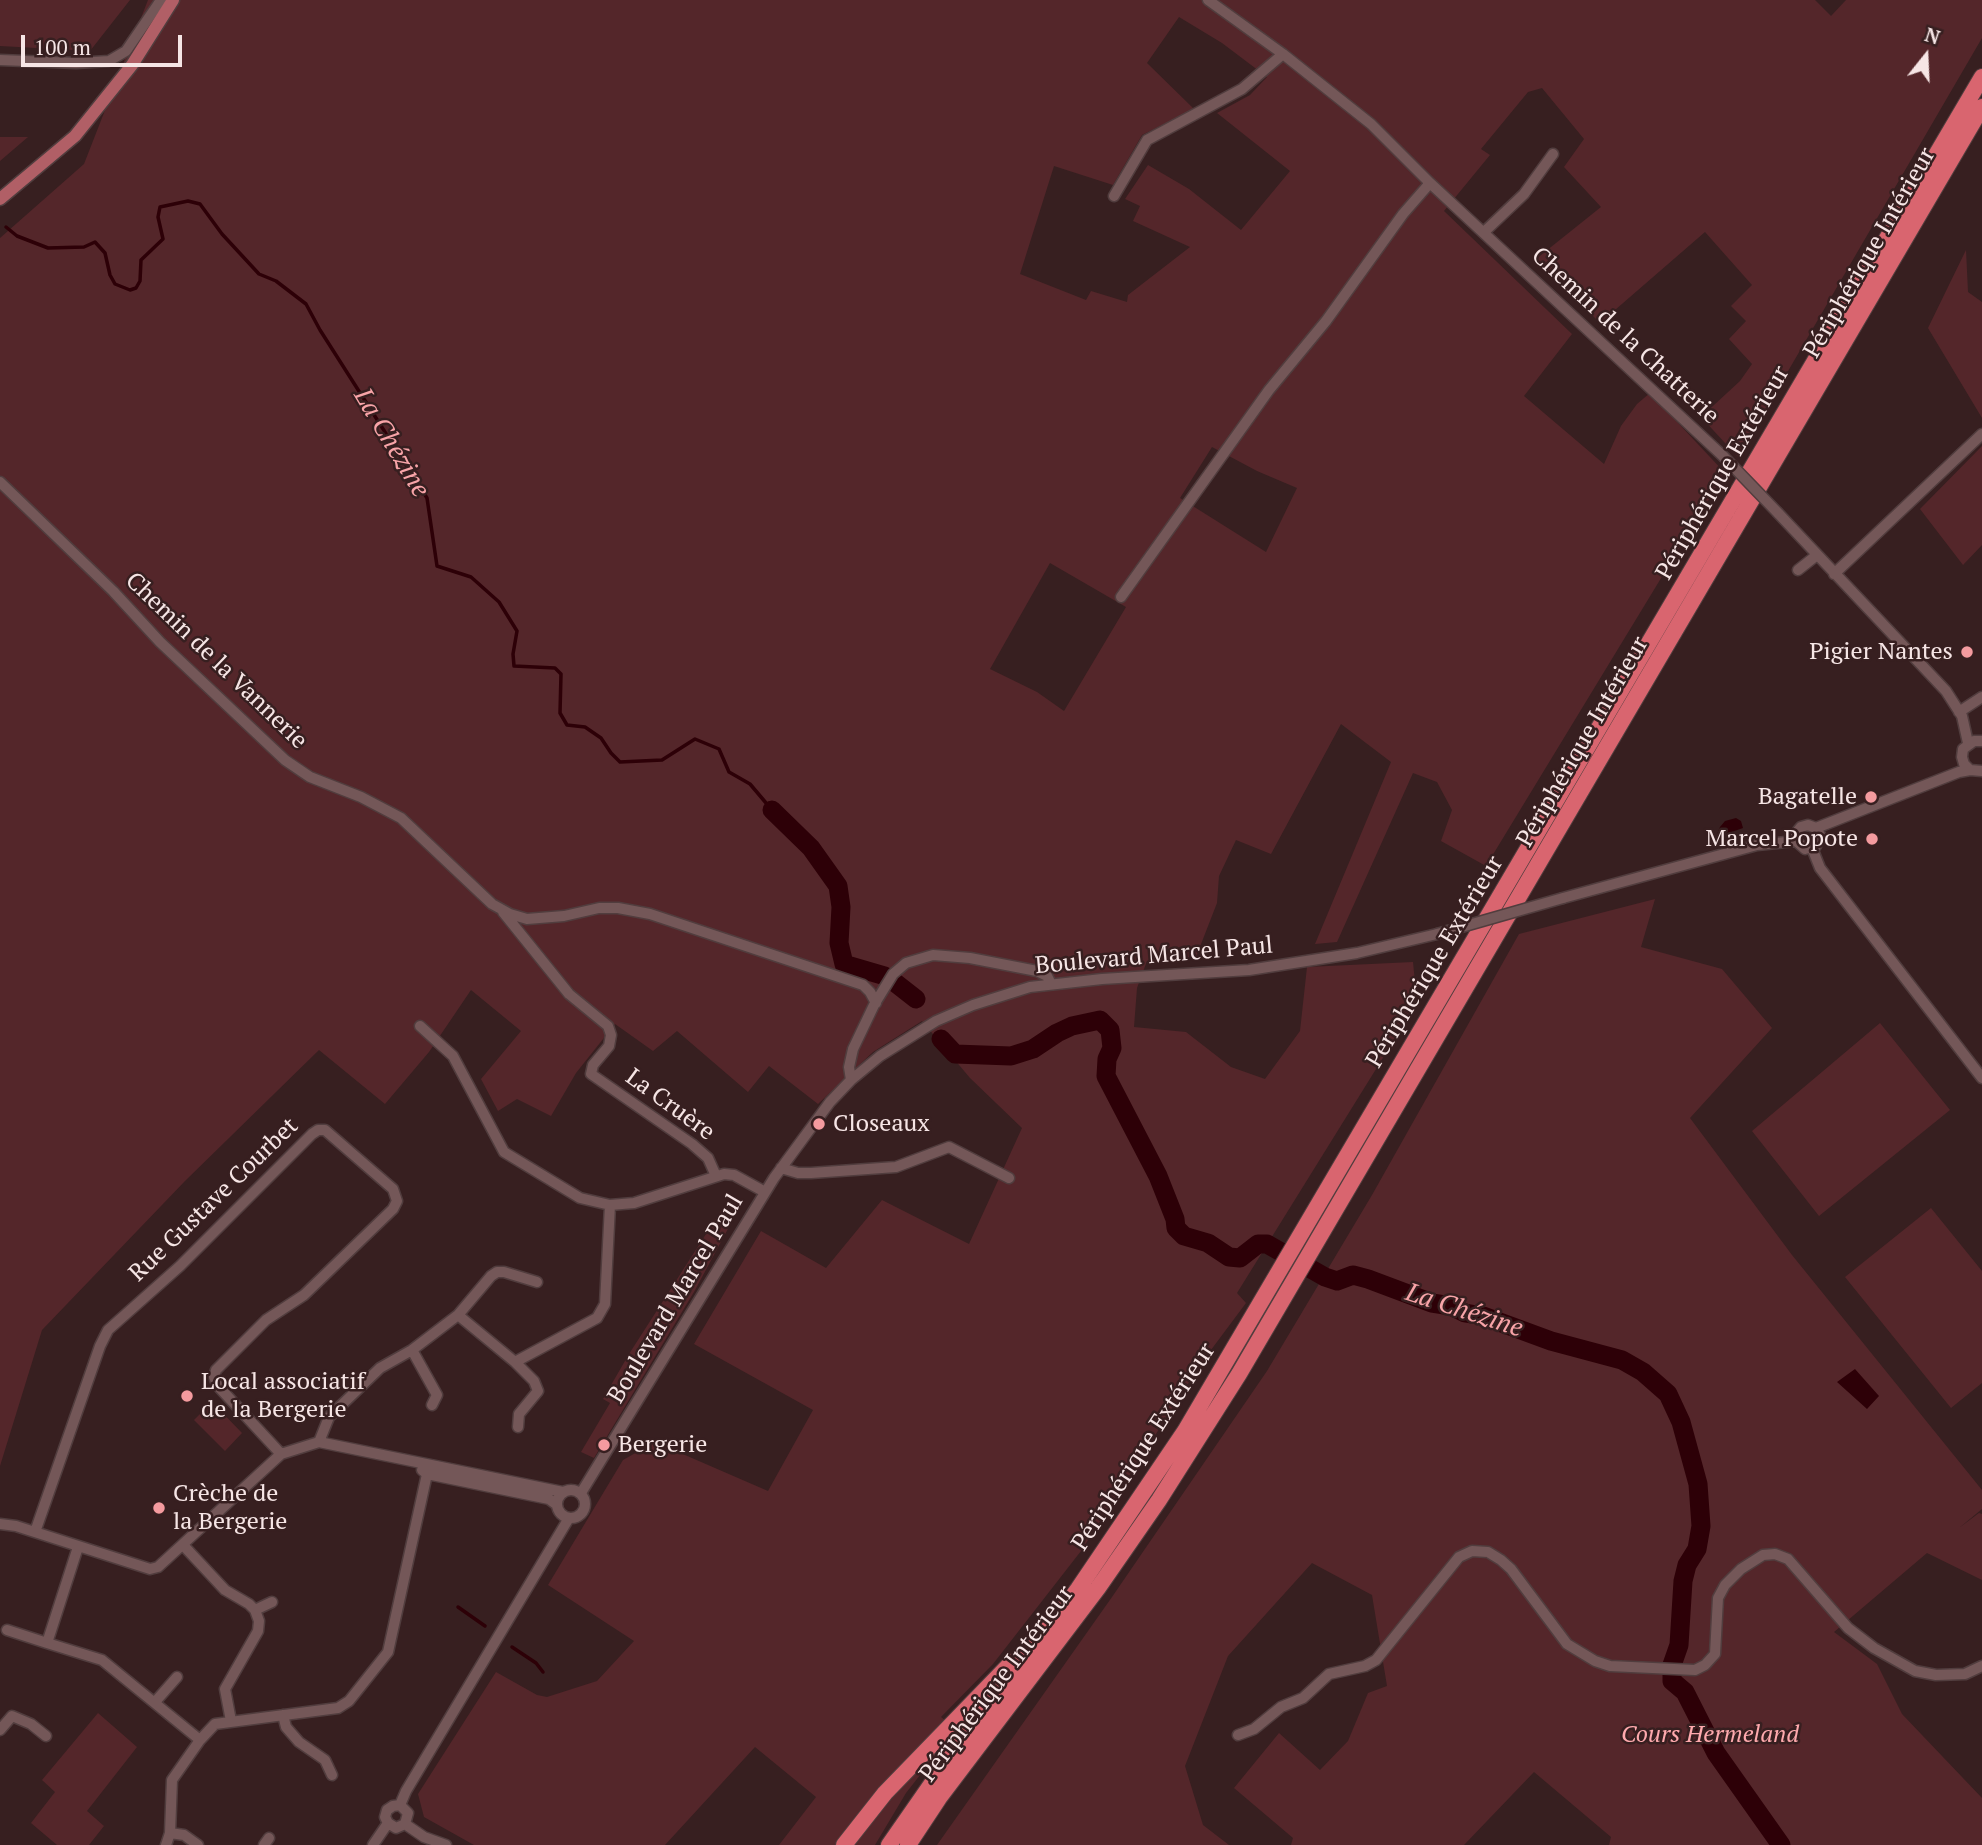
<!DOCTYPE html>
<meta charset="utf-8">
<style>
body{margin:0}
#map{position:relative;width:1982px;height:1845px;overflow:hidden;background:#371f20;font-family:"PT Serif",serif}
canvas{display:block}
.north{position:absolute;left:1891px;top:21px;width:70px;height:70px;-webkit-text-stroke:5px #371f20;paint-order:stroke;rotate:18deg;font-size:19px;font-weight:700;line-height:28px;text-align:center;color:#f6e5e5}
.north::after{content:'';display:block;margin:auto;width:24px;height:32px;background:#f6e5e5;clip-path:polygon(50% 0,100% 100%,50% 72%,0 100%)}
.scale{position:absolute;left:21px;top:35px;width:161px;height:32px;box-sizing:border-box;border:4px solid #f6e5e5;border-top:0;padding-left:9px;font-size:21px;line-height:24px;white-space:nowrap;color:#f6e5e5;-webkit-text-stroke:5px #371f20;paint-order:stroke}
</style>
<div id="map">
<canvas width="1982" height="1845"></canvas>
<div class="north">N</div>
<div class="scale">100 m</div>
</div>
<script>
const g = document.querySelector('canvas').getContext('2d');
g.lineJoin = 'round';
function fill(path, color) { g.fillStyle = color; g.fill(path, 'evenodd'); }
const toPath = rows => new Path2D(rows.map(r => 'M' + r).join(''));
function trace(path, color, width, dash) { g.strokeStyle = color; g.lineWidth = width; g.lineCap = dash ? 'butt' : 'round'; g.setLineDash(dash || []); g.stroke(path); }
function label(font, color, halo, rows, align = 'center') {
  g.font = font + ' "PT Serif",serif'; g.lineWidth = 5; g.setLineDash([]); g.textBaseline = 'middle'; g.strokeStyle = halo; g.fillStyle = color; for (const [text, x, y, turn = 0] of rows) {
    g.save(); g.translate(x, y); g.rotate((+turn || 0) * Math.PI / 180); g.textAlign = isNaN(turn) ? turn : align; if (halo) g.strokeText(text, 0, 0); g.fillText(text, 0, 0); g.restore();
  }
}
fill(toPath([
 [0,0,130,0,90,51,0,46],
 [148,0,1815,0,1831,16,1846,0,1982,0,1982,38,1738,457,1701,417,1740,381,1752,364,1729,339,1746,321,1731,306,1752,285,1705,232,1600,323,1536,259,1601,207,1564,167,1584,139,1542,88,1528,92,1481,149,1490,155,1444,211,1572,334,1524,396,1604,464,1621,426,1637,404,1650,393,1725,473,1486,866,1441,841,1452,810,1437,782,1413,773,1337,942,1315,944,1391,762,1341,724,1271,854,1236,840,1219,876,1217,903,1196,957,1147,961,1137,988,1134,1027,1186,1032,1231,1067,1265,1079,1300,1031,1307,967,1413,962,1417,1003,1237,1293,1246,1303,1202,1362,1081,1551,993,1664,941,1717,956,1729,906,1793,875,1845,779,1845,816,1797,755,1747,665,1845,474,1845,424,1817,418,1794,496,1672,537,1695,547,1697,597,1681,634,1641,548,1585,623,1460,655,1442,768,1491,813,1410,694,1344,761,1231,826,1268,882,1200,969,1244,1022,1128,970,1078,922,1021,873,1052,818,1104,769,1066,748,1092,677,1031,653,1051,615,1024,576,1073,551,1116,517,1099,498,1111,481,1079,521,1031,471,990,429,1052,385,1104,319,1050,185,1181,42,1330,0,1466,0,238,84,164],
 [1179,17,1222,43,1267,77,1250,95,1217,113,1290,171,1241,230,1189,189,1148,165,1125,199,1140,206,1133,221,1190,247,1128,295,1127,302,1091,291,1086,300,1020,274,1054,166,1113,185,1142,135,1194,109,1147,63],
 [1212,447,1257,471,1297,488,1266,552,1180,498],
 [1050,563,1126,607,1064,711,1037,692,990,669],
 [0,137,28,137,0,161],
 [1966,250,1968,292,1982,302,1982,418,1928,328],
 [1982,446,1982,545,1963,565,1920,509],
 [1655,899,1641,947,1722,969,1772,1028,1690,1118,1792,1255,1982,1490,1982,1509,1959,1528,1979,1513,1982,1514,1982,1580,1927,1553,1834,1632,1877,1664,1902,1714,1982,1798,1982,1845,1609,1845,1611,1837,1534,1772,1464,1845,1291,1845,1293,1838,1234,1788,1279,1733,1320,1770,1348,1741,1368,1693,1387,1686,1372,1595,1312,1563,1228,1656,1185,1766,1203,1825,1229,1845,937,1845,1112,1597,1267,1371,1372,1195,1519,934],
 [1880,1023,1950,1110,1819,1216,1752,1131],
 [724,1206,736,1214,694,1292,594,1458,581,1452,610,1403,603,1399,629,1354],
 [1931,1208,1982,1271,1982,1383,1951,1408,1845,1277],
 [212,1402,242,1433,225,1451,194,1420],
 [98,1713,137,1747,87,1811,104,1826,89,1845,57,1845,31,1823,55,1792,42,1780]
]), '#54262a');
fill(toPath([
 [1736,818,1741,821,1743,828,1720,836,1717,834,1720,827,1725,821],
 [1855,1369,1879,1396,1867,1409,1837,1382]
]), '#2d0007');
trace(toPath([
 [6,227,17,236,48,248,84,247,95,242,105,253,110,275,115,284,130,290,136,288,140,281,141,260,163,239,158,217,160,207,188,201,200,204,222,234,259,274,276,281,306,304,320,330,427,498,437,566,471,577,499,602,517,631,513,654,514,666,555,668,561,674,560,713,567,725,585,727,601,738,611,753,620,762,662,760,695,739,719,749,729,772,750,784,772,810],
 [458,1607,485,1626],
 [512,1647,536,1663,543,1672]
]), '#2d0007', 3.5);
trace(toPath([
 [772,810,811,848,838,886,841,907,839,943,844,964,885,976],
 [893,981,916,999],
 [941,1039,955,1054,1011,1056,1033,1049,1057,1033,1072,1026,1100,1020,1110,1030,1112,1048,1107,1059,1106,1076,1158,1176,1175,1219,1176,1228,1184,1236,1208,1243,1229,1257,1240,1258,1258,1244,1267,1244,1325,1277,1337,1281,1353,1275,1368,1279,1432,1303,1451,1306,1465,1313,1483,1316,1551,1341,1622,1360,1643,1372,1668,1394,1681,1422,1698,1484,1701,1526,1697,1549,1687,1565,1683,1581,1679,1645,1672,1665,1672,1681,1685,1692,1716,1753,1781,1845]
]), '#2d0007', 19);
const minor = toPath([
 [1208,0,1283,54,1371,124,1430,183,1724,457],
 [0,60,76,63,109,61,126,51,161,0],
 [1114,196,1147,140,1242,89,1283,54],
 [1484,232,1524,194,1553,154],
 [0,482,113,591,160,642,285,760,310,777,361,797,401,818,492,904,510,914,527,919,564,916,599,908,618,908,650,914,863,985,870,992,876,1003],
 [1778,513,1946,691,1962,716,1968,743],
 [1798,570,1817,555],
 [1834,574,1982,434],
 [1121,597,1269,390,1326,321,1403,214,1430,183],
 [1959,712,1982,697],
 [1970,770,1964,764,1962,757,1963,749,1974,741,1982,741],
 [1816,828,1959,772,1970,770,1982,771],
 [1796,841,1805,849,1816,846,1820,835,1816,828],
 [1796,841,1796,833,1801,827,1808,825,1816,828],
 [1812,848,1820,868,1982,1078],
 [1563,898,1757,845,1796,841],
 [503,912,569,994,608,1026,611,1035,609,1046,593,1065,591,1074,692,1144,708,1158,716,1176],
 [420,1026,453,1056,504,1152,580,1198,610,1205,634,1203,724,1174,734,1175,765,1192],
 [851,1080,849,1067,853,1049,874,1005,893,974,906,963,933,955,970,958,1037,971,1047,976,1051,984],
 [781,1168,798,1173,811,1173,896,1167,949,1147,1009,1178],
 [458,1315,515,1362,597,1318,605,1304,610,1205],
 [412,1350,437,1395,432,1405],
 [515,1362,534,1381,538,1391,519,1414,518,1427],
 [319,1442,329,1417,380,1368,412,1350,458,1315,491,1276,497,1272,504,1272,537,1282],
 [422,1470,427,1474,549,1499,557,1505],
 '557 1504a14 14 0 1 1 28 0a14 14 0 1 1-28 0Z',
 [581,1493,774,1178,830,1102,851,1080,880,1056,936,1021,973,1005,1030,987,1102,979,1249,970,1357,953,1437,934],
 [0,1524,16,1526,150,1569,158,1567,281,1454,319,1442,563,1492],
 [35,1532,100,1346,108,1330,180,1266,312,1134,318,1130,325,1130,393,1189,397,1201,393,1209,304,1295,266,1320,216,1370,214,1377,218,1386,281,1454],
 [183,1545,225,1590,249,1604,255,1610,259,1621,258,1631,225,1689,231,1721],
 [78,1547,47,1643,102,1660,200,1740],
 [255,1610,272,1602],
 [7,1630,47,1643],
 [155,1702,177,1677],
 [283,1715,286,1727,299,1742,325,1760,332,1775],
 [0,1730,12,1716,31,1724,46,1736],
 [1238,1735,1254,1729,1281,1707,1303,1698,1329,1674,1365,1666,1376,1660,1459,1557,1472,1551,1488,1552,1501,1560,1511,1569,1567,1644,1595,1661,1610,1666,1695,1670,1705,1665,1715,1654,1718,1598,1725,1585,1741,1569,1763,1555,1775,1554,1788,1559,1848,1628,1874,1648,1915,1671,1936,1675,1965,1674,1982,1666],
 [400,1805,406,1791,569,1518],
 [388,1823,396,1828,405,1824,408,1813,400,1805],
 [388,1823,385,1817,387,1810,393,1806,400,1805],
 [405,1824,424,1837,446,1845],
 [170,1833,184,1835,198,1845],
 [166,1845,170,1833,172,1780,200,1740,215,1724,338,1708,349,1701,388,1652,427,1474],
 [264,1845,269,1838],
 [373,1845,388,1823]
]);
const major = toPath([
 [0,199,75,136,132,65,173,0]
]);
const highway = toPath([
 [844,1845,885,1793,1012,1662,1015,1662],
 [889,1845,944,1766,1078,1589,1185,1431,1982,77],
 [908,1845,939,1798,1098,1588,1159,1500,1239,1374,1982,107]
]);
trace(minor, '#513d3e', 13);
trace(major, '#513d3e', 15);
trace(highway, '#513d3e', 18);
trace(minor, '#745758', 10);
trace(major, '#b15f66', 12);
trace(highway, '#d9656f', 16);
const minorBridge = toPath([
 [1724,457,1778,513],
 [1437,934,1563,898]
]);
trace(minorBridge, '#513d3e', 13, []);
trace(minorBridge, '#745758', 10);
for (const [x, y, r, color] of [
 [1967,652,7,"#f49b9f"],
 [1871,797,7,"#f49b9f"],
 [1872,839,7,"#f49b9f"],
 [819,1124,7,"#f49b9f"],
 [187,1396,7,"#f49b9f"],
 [604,1445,7,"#f49b9f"],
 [159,1508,7,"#f49b9f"]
]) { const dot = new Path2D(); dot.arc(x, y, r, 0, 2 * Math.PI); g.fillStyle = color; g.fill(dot); trace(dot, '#371f20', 2.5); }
label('24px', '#f6e5e5', '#371f20', [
 ["Périphérique Intérieur",1870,253,-60],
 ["Chemin de la Chatterie",1625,336,43],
 ["Périphérique Extérieur",1723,473,-60],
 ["Chemin de la Vannerie",216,661,44],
 ["Périphérique Intérieur",1583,742,-60],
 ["Boulevard Marcel Paul",1154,956,-5],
 ["Périphérique Extérieur",1435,962,-59],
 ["La Cruère",670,1105,36],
 ["Rue Gustave Courbet",214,1200,-44],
 ["Boulevard Marcel Paul",676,1299,-59],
 ["Périphérique Extérieur",1144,1447,-57],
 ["Périphérique Intérieur",997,1684,-53]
]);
label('24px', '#f6e5e5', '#371f20', [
 ["Pigier Nantes",1953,652,"right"],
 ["Bagatelle",1857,797,"right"],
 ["Marcel Popote",1858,839,"right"],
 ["Closeaux",833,1124],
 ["Local associatif",201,1382],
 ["de la Bergerie",201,1410],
 ["Bergerie",618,1445],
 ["Crèche de",173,1494],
 ["la Bergerie",173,1522]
], 'left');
label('italic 24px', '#fea9ad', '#371f20', [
 ["Cours Hermeland",1710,1735]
]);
label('italic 26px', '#f8a4a8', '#371f20', [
 ["La Chézine",391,443,59],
 ["La Chézine",1464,1311,18]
]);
</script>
